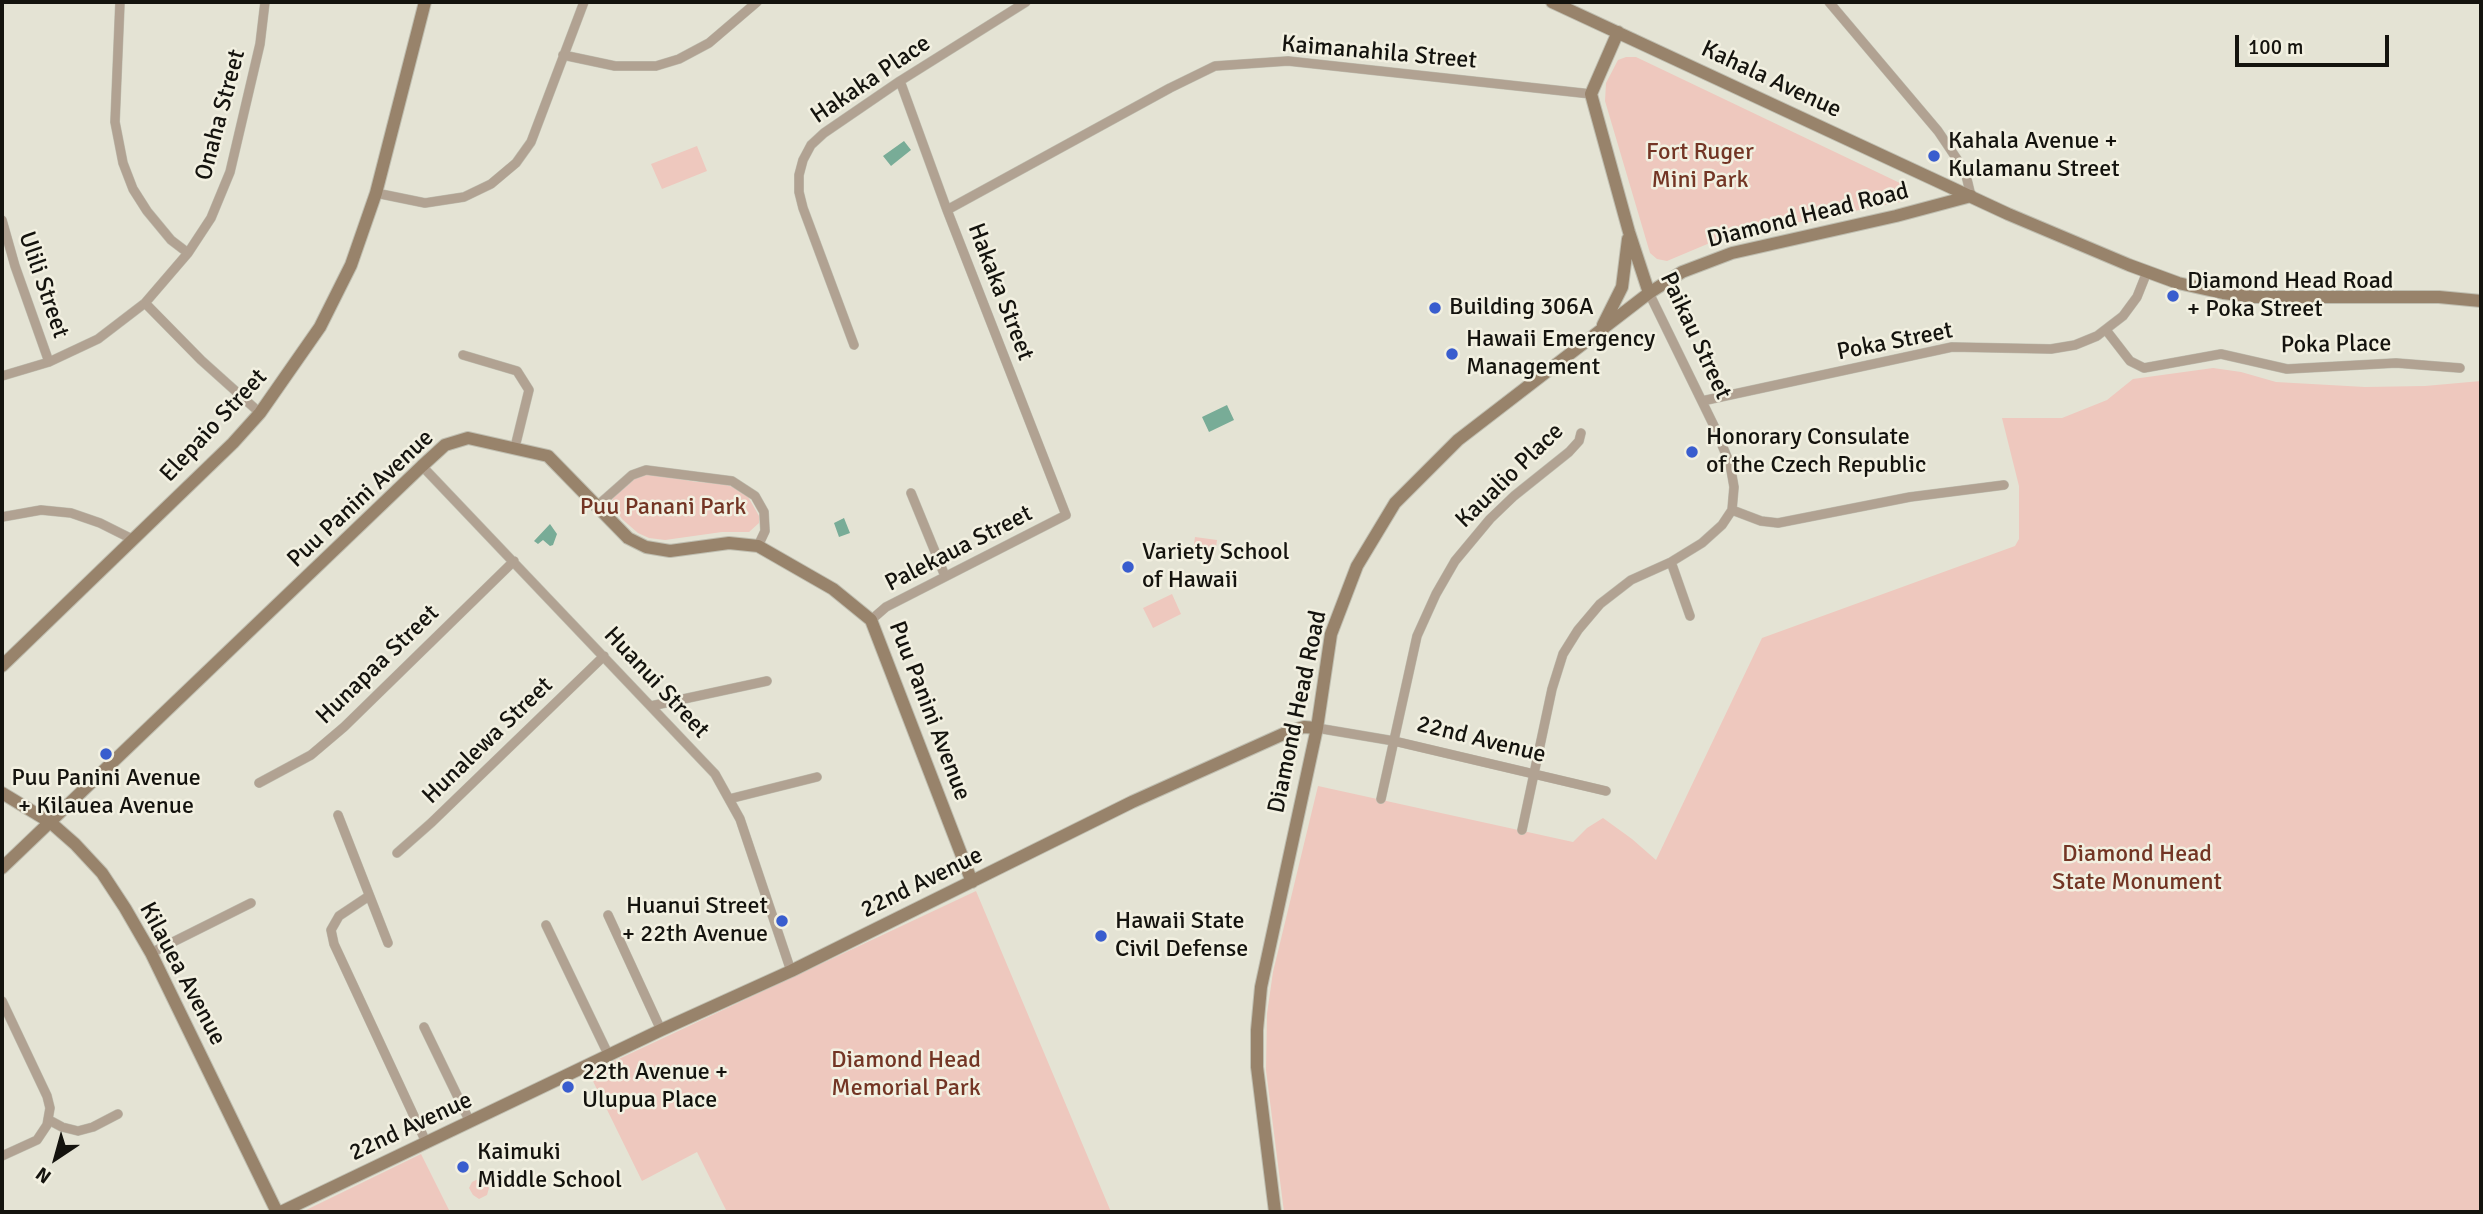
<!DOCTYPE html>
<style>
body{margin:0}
#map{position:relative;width:2483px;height:1214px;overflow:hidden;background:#e4e3d4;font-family:Signika,sans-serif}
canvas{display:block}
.frame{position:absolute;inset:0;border:4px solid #14130e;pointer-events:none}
.north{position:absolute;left:21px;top:1123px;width:70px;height:70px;-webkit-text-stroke:5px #f2f0e1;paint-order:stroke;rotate:216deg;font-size:19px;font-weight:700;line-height:28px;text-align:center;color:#14130e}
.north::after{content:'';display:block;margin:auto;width:24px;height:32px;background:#14130e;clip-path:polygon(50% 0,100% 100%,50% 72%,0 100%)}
.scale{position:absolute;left:2235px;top:35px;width:154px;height:32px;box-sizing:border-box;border:4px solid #14130e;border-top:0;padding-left:9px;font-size:21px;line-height:24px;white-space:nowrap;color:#14130e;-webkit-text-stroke:5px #f2f0e1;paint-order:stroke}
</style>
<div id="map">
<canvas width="2483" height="1214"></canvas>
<div class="frame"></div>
<div class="north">N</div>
<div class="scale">100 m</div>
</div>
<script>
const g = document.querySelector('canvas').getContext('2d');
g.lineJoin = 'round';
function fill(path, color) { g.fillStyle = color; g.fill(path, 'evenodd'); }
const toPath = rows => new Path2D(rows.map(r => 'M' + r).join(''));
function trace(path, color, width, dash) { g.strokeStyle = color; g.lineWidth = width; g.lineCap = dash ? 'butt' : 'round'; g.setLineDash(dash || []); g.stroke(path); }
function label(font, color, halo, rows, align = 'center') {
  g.font = font + ' Signika,sans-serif'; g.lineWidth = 5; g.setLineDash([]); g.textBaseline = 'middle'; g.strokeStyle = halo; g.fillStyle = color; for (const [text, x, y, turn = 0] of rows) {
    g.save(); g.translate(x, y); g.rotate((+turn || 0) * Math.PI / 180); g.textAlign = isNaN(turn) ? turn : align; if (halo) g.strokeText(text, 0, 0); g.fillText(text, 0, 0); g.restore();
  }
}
fill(toPath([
 [1626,57,1636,57,1902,184,1907,190,1906,197,1900,202,1724,237,1667,261,1657,259,1650,253,1605,101,1606,83,1618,60],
 [697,146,707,171,662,189,651,164],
 [2213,368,2241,372,2276,382,2365,387,2425,386,2481,381,2481,1212,1284,1212,1266,1070,1267,1014,1273,972,1318,786,1573,842,1587,828,1603,818,1632,839,1656,860,1762,638,2015,546,2019,539,2019,486,2002,418,2062,418,2107,400,2133,379],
 [645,473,697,482,721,483,733,487,747,495,759,516,759,523,749,532,722,532,665,540,649,538,638,533,622,519,611,503,614,496,634,478],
 [1195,537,1217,540,1215,555,1193,551],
 [1172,594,1181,614,1153,628,1143,608],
 [976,891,1111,1212,727,1212,697,1152,642,1181,589,1073],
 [421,1154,450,1212,302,1212],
 [482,1177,489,1188,487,1195,479,1199,473,1195,469,1188,472,1182]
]), '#eec8be');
fill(toPath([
 [904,141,911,150,891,166,883,156],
 [1227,405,1234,420,1209,432,1202,417],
 [844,518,850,533,839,537,834,523],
 [550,524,557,534,553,545,550,546,543,540,538,544,534,541]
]), '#78ac97');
const street = toPath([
 [120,2,115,122,123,163,133,189,147,211,171,240,188,253],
 [1829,2,1938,131,1965,171,1971,196],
 [563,55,615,66,656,66,679,59,709,43,757,2],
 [376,193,425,203,464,197,491,184,516,163,531,142,584,2],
 [947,210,1170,88,1215,66,1288,61,1591,94],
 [2,220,15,266,49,362],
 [145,303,201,360,260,413],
 [2106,330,2130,361,2144,368,2221,354,2287,369,2396,363,2460,368],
 [854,345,803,208,799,192,799,175,803,160,811,145,824,133,900,81,1026,2],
 [463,355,517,371,529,390,515,447],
 [2,376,49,362,98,339,145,303,188,253,211,218,230,172,260,44,265,2],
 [1702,401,1952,347,2051,349,2075,345,2097,336,2123,316,2137,297,2147,272],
 [422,466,715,774,740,819,791,971],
 [911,493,945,576],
 [597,506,632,475,646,470,732,481,755,496,764,512,765,531,758,546],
 [1732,510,1761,521,1778,523,1910,497,2004,485],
 [2,517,41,510,71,513,100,523,132,539],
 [1671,562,1690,616],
 [871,620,886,607,1066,515,947,210,900,81],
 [651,706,767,681],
 [1317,728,1394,741,1606,791],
 [259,783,311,755,344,727,514,561],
 [729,799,817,777],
 [1381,799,1417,636,1436,594,1455,561,1490,519,1514,496,1569,452,1579,441,1581,433],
 [338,815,388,943],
 [1522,830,1552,689,1563,654,1578,630,1600,604,1631,580,1671,562,1702,543,1722,525,1732,510,1734,487,1730,464,1714,426,1649,293],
 [397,853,431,823,604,656],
 [369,896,339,916,331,930,334,944,426,1142],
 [608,915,661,1030],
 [546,925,609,1056],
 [151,953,251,903],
 [2,1001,47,1096,50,1108,47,1125,37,1140,2,1156],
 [424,1027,470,1122],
 [49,1120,62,1127,78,1131,93,1127,118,1114]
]);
const secondary = toPath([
 [1552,2,2008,214,2129,265,2178,283,2223,293,2254,297,2439,297,2481,301],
 [1618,32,1591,94,1629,232,1649,293],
 [1603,325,1622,287,1628,239],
 [2,666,233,443,260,413,320,327,351,265,376,193,425,2],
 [2,793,50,822,75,844,102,873,125,908,151,953,277,1212],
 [2,868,422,466,445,445,468,438,548,456,628,538,646,547,670,551,729,543,758,546,833,589,871,620,972,882],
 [281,1212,661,1030,791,971,1132,802,1290,731,1304,727,1317,728],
 [1275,1212,1257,1067,1257,1030,1261,987,1317,728,1331,634,1357,566,1395,503,1458,440,1649,293,1682,272,1732,253,1896,216,1971,196]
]);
trace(street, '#bfbeb0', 10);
trace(secondary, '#bfbeb0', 14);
trace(street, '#b1a292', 9);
trace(secondary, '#98836b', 12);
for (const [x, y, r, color] of [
 [1934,156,7,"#395dce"],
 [2173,296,7,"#395dce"],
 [1435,308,7,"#395dce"],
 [1452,354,7,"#395dce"],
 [1692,452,7,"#395dce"],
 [1128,567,7,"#395dce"],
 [106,754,7,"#395dce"],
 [782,921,7,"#395dce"],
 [1101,936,7,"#395dce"],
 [568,1087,7,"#395dce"],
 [463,1167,7,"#395dce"]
]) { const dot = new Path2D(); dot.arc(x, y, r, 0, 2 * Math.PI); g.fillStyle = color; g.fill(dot); trace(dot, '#f2f0e1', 2.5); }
label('24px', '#14130e', '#f2f0e1', [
 ["Kaimanahila Street",1379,53,5],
 ["Hakaka Place",871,80,-34],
 ["Kahala Avenue",1771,80,25],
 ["Onaha Street",221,115,-75],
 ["Diamond Head Road",1808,216,-14],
 ["Ulili Street",43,285,71],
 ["Hakaka Street",1000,292,69],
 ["Paikau Street",1695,336,65],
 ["Poka Street",1895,342,-11],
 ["Poka Place",2336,345,-1],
 ["Elepaio Street",214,426,-47],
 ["Kaualio Place",1510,476,-44],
 ["Puu Panini Avenue",361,499,-43],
 ["Palekaua Street",959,549,-27],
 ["Hunapaa Street",378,665,-44],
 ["Huanui Street",656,683,47],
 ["Puu Panini Avenue",929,711,69],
 ["Diamond Head Road",1298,712,-78],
 ["22nd Avenue",1481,740,14],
 ["Hunalewa Street",488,741,-44],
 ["22nd Avenue",922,883,-26],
 ["Kilauea Avenue",182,974,62],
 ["22nd Avenue",411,1127,-25]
]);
label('24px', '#14130e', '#f2f0e1', [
 ["Kahala Avenue +",1948,142],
 ["Kulamanu Street",1948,170],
 ["Diamond Head Road",2187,282],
 ["+ Poka Street",2187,310],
 ["Building 306A",1449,308],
 ["Hawaii Emergency",1466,340],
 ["Management",1466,368],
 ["Honorary Consulate",1706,438],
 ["of the Czech Republic",1706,466],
 ["Variety School",1142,553],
 ["of Hawaii",1142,581],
 ["Puu Panini Avenue",106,779,"center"],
 ["+ Kilauea Avenue",106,807,"center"],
 ["Huanui Street",768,907,"right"],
 ["+ 22th Avenue",768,935,"right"],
 ["Hawaii State",1115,922],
 ["Civil Defense",1115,950],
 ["22th Avenue +",582,1073],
 ["Ulupua Place",582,1101],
 ["Kaimuki",477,1153],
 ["Middle School",477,1181]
], 'left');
label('24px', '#733524', '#f2f0e1', [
 ["Fort Ruger",1700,153],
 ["Mini Park",1700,181],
 ["Puu Panani Park",663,508],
 ["Diamond Head",2137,855],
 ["State Monument",2137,883],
 ["Diamond Head",906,1061],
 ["Memorial Park",906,1089]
]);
</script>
